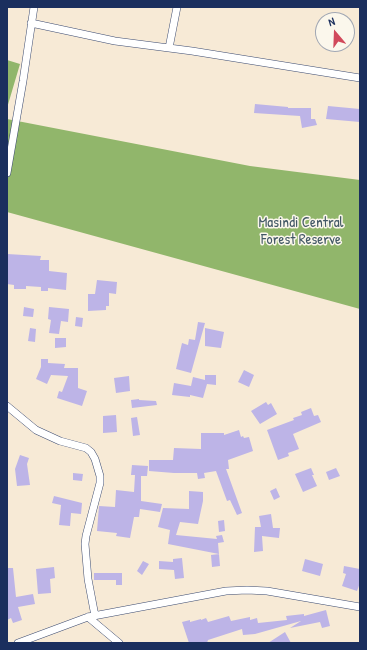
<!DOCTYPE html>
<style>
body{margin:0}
#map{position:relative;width:367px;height:650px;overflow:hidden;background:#f7ead6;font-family:"Patrick Hand",sans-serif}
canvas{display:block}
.frame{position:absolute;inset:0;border:8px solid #1b2f5e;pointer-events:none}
.north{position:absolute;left:315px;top:12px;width:40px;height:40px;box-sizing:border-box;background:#fbf7ec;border:1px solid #a1a7b3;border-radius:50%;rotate:341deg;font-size:11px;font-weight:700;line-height:16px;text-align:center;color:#1b2f5e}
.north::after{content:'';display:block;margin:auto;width:14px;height:18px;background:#d1495b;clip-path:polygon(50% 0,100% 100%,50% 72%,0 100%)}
</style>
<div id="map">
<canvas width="367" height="650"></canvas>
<div class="frame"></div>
<div class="north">N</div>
</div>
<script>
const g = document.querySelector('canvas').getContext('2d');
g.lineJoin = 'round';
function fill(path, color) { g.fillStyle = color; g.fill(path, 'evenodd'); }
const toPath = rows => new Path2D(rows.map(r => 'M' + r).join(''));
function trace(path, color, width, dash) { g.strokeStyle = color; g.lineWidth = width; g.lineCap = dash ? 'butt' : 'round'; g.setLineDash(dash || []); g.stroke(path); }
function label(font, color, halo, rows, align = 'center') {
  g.font = font + ' "Patrick Hand",sans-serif'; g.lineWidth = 3; g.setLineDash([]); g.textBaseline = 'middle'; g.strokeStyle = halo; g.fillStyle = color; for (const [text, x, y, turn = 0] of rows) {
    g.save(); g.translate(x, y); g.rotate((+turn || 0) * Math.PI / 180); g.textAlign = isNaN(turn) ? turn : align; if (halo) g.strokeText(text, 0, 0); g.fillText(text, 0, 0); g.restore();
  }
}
fill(toPath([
 [7,60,20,64,7,108],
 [7,119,250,166,360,180,360,309,7,212]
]), '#91b66b');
fill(toPath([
 [255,104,288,107,288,108,311,108,311,119,315,119,317,125,302,128,300,116,254,113],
 [328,106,360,109,360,122,326,119],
 [7,254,41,256,40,260,49,260,49,271,67,273,66,290,48,288,48,291,41,291,41,287,26,286,26,289,14,289,14,285,7,284],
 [97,280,117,282,116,294,109,293,109,306,106,306,106,310,88,311,88,294,95,294],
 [24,307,34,309,33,317,23,316],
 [49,307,69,309,68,322,61,321,59,334,49,333,51,320,48,319],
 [76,317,83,318,82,327,75,326],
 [198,322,205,323,191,373,176,369,182,343,188,345,189,339,195,340],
 [30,328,36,329,35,342,28,341],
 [205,328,224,332,221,348,205,346],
 [55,338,66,338,66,347,55,348],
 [41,359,48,359,48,363,65,364,64,368,78,368,78,388,87,391,82,406,57,398,59,391,62,392,68,376,51,375,47,384,36,379,41,367],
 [244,370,254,375,249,387,238,382],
 [205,375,216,375,216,385,207,384,203,398,190,395,190,397,172,395,174,383,191,386,193,377,205,380],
 [129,376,130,391,116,393,114,378],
 [139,399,139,400,156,401,157,405,132,408,131,400],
 [266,402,268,405,271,403,277,414,260,424,251,411],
 [311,408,314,416,318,415,321,422,293,434,299,449,288,453,289,456,278,460,267,430,294,420,293,418,302,415,301,412],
 [116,415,117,432,103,433,103,416],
 [137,417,140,435,133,436,131,418],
 [239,430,241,437,243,436,244,438,249,437,253,451,228,460,229,469,226,469,242,513,237,515,230,500,227,501,216,471,204,473,205,478,198,479,197,473,174,473,149,471,149,460,173,460,174,448,201,449,201,433,224,433,224,435],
 [20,455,29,458,27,464,30,485,17,486,15,469],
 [132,465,148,466,147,476,141,476,141,501,162,504,160,512,140,509,139,517,134,517,130,538,116,536,117,533,97,531,99,506,115,507,116,490,134,492,135,475,131,475],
 [311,468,314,475,312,475,317,486,303,492,295,474],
 [336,468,340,476,329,480,326,472],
 [73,473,83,474,82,481,73,480],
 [276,488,280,497,274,500,270,491],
 [189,491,203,492,203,501,198,524,180,522,176,535,217,539,216,536,222,535,224,542,218,543,220,566,212,567,211,555,219,554,168,544,170,530,158,527,163,508,189,509],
 [54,496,82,503,81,514,71,513,70,526,59,525,61,505,52,503],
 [271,514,273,528,280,528,279,538,262,536,263,551,254,552,255,527,261,527,259,516],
 [224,520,225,531,219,532,218,521],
 [182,558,184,578,175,579,174,570,159,569,159,561,173,562,173,559],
 [305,559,323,564,320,576,302,571],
 [143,561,149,564,142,575,137,571],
 [344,566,360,569,360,583,357,591,342,586,346,574,343,573],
 [54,567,55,578,50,579,51,593,38,594,36,569],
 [7,568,13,568,16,597,33,594,35,604,18,607,22,620,13,623,11,618,7,620],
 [94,573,122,573,122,585,116,585,116,580,94,580],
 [326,610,330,626,322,628,320,622,290,628,301,621,255,634,243,635,242,629,208,640,207,643,189,643,182,622,190,620,190,622,201,619,201,620,206,618,208,622,229,616,231,621,250,617,250,620,257,618,258,623,287,620,286,616,304,614,304,616],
 [285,632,291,643,268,643]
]), '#bdb4e7');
const street = toPath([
 [31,23,115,41,192,51,360,78],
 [169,48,177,7],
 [7,173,23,81,34,7],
 [7,406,36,430,60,441,86,448,91,452,95,459,100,476,100,483,86,536,85,544,88,579,95,616],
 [88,617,119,643],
 [18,643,88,617,226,591,247,590,267,591,360,607]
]);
trace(street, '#3c4b70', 8);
trace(street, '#fff', 7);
label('15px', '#425865', '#fbf7ec', [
 ["Masindi Central",301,223],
 ["Forest Reserve",301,240]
]);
</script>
